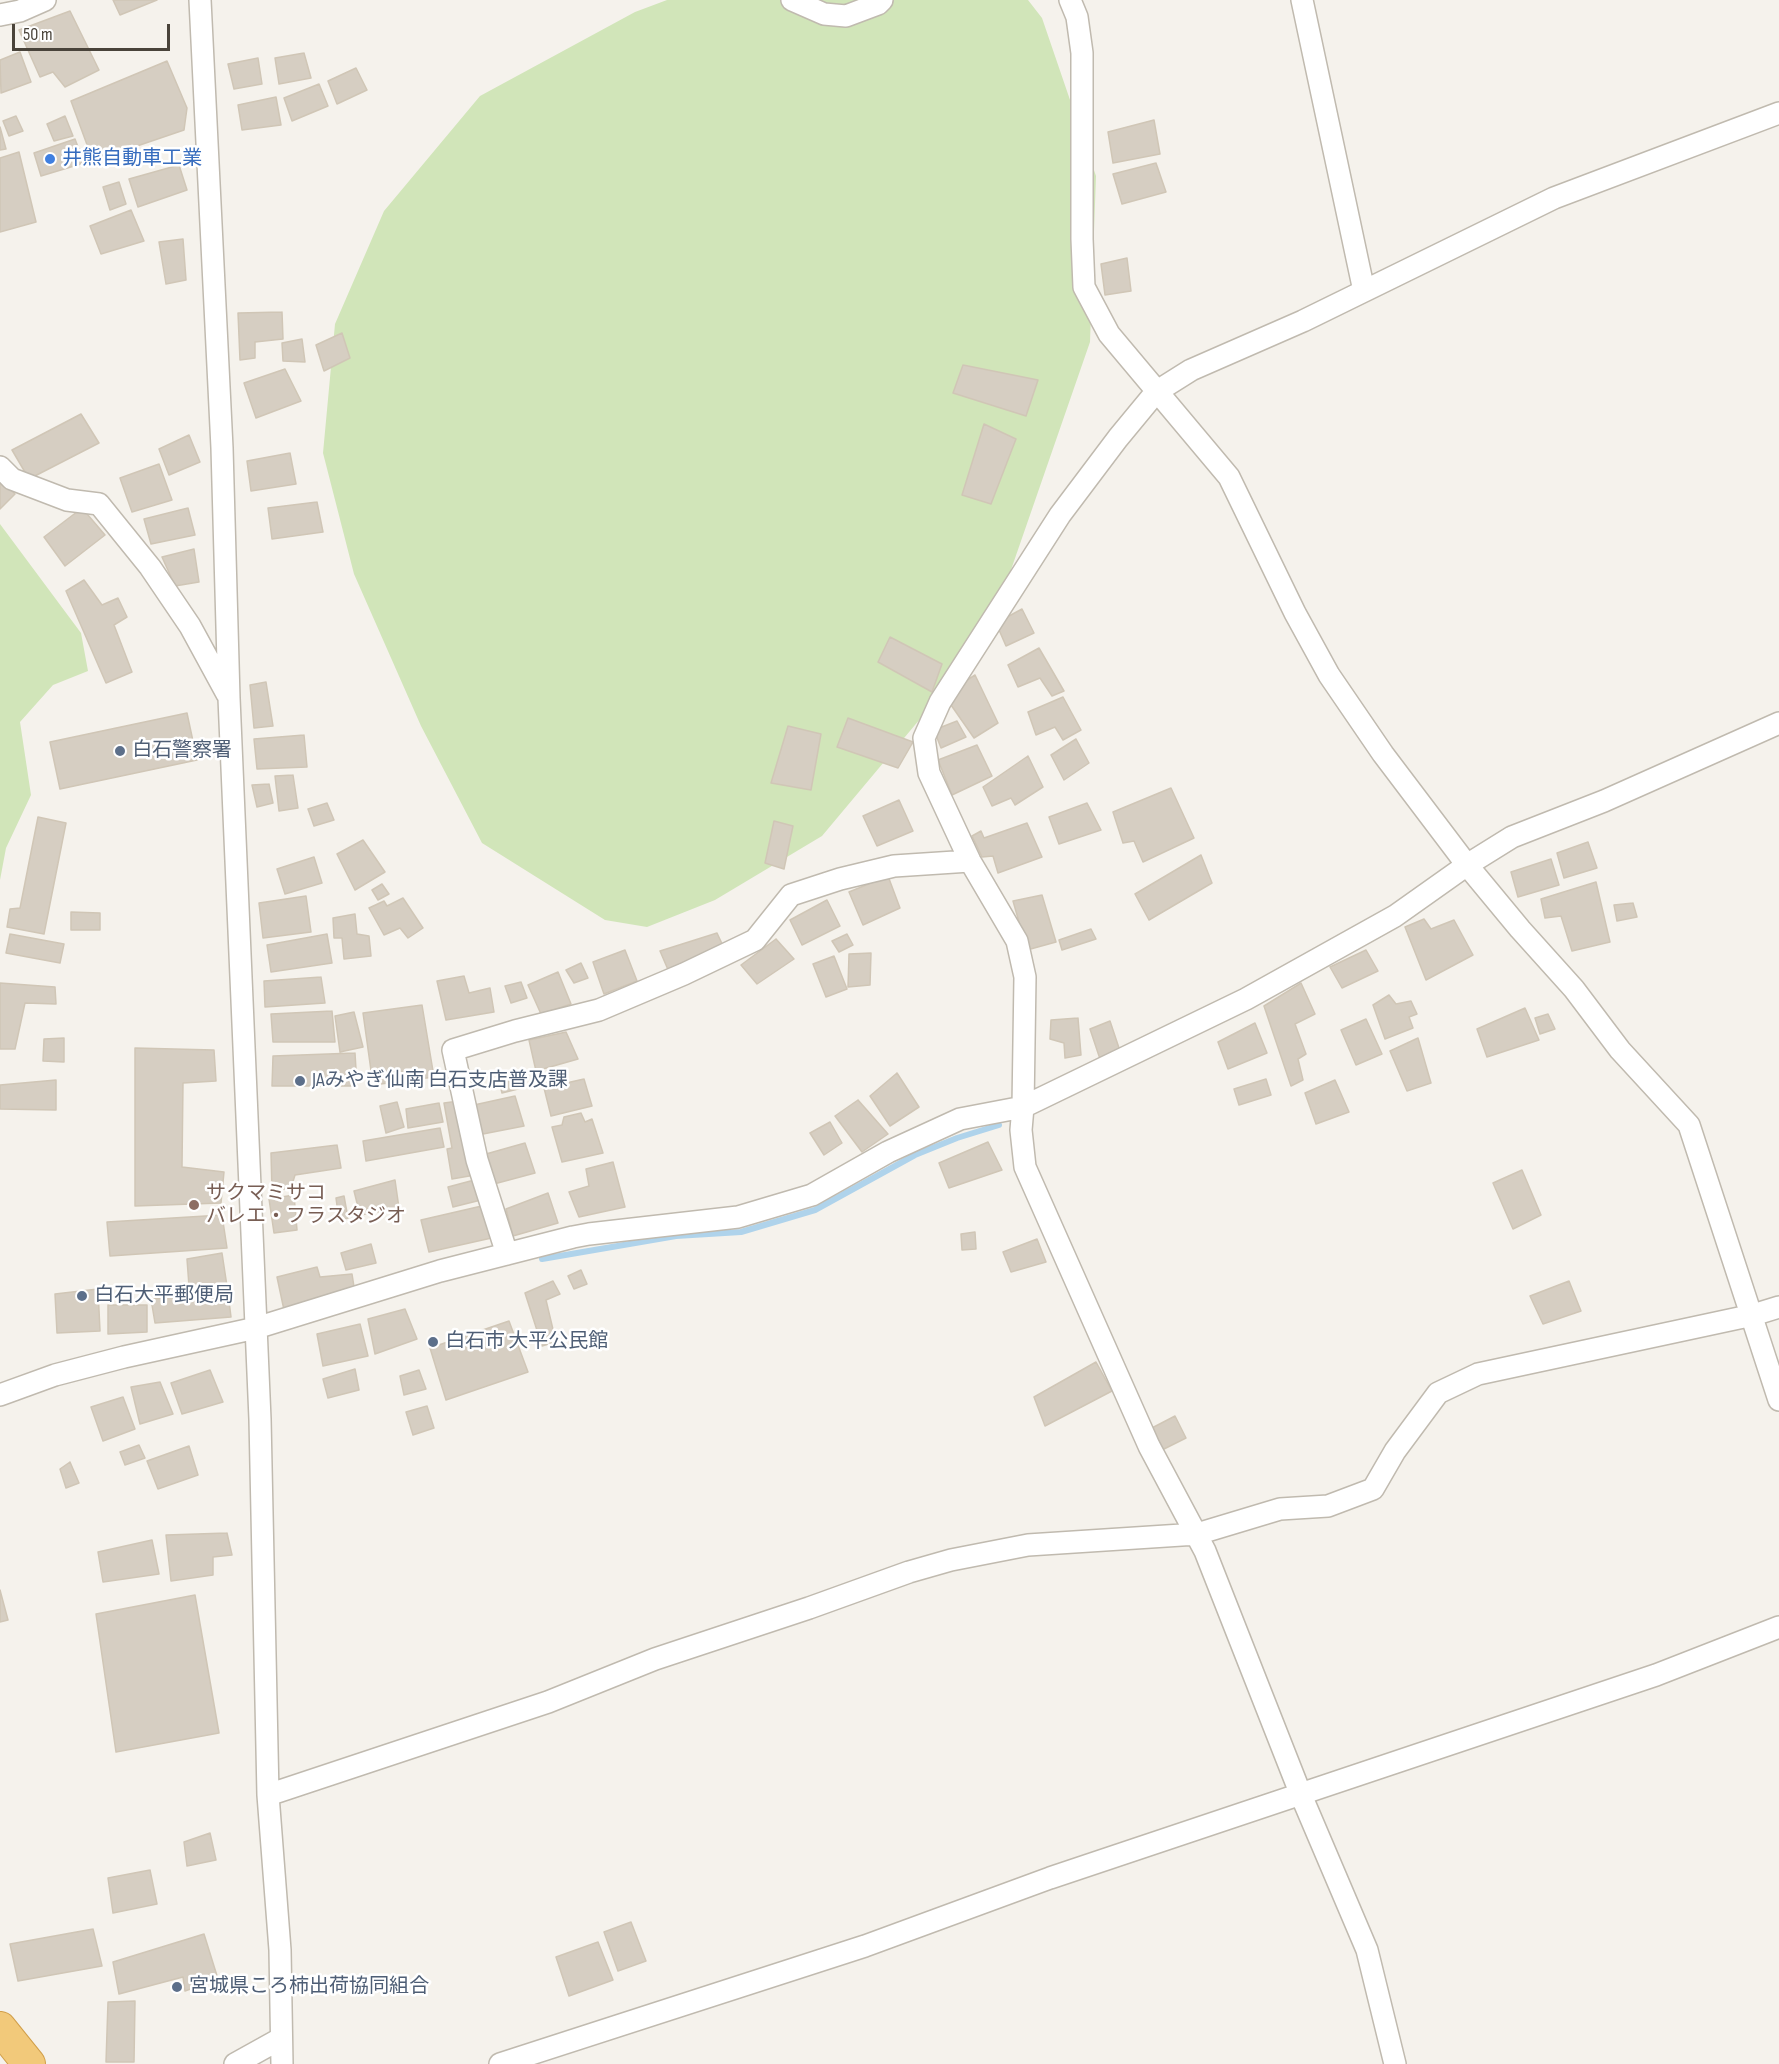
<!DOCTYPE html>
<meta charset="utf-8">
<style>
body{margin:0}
#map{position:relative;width:1779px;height:2064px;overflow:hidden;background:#f5f2ec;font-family:"Sofia Sans Condensed",sans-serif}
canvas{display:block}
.scale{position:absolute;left:12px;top:24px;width:158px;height:27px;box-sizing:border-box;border:3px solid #49433a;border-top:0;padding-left:8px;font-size:18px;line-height:21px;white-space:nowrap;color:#49433a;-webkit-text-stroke:4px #fff;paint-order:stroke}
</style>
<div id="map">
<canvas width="1779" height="2064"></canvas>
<div class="scale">50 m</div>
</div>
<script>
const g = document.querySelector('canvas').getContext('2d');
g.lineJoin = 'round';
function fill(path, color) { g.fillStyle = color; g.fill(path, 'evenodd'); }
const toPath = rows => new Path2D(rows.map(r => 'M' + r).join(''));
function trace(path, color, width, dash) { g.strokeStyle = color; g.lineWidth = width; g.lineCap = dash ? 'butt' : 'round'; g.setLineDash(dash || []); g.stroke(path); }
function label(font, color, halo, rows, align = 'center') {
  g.font = font + ' "Sofia Sans Condensed","Noto Sans JP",sans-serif'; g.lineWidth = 5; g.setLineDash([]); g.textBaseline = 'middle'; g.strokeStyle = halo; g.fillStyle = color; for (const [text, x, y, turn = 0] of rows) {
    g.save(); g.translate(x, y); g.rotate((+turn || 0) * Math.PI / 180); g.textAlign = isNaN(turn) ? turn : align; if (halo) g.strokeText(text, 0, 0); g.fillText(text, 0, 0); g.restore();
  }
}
fill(toPath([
 [667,0,1028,0,1042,18,1096,176,1090,342,987,639,822,836,715,900,647,927,605,920,482,843,421,726,354,574,323,453,335,324,384,211,480,96,635,12],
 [0,524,81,633,88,671,53,685,20,722,31,795,6,848,0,880]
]), '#d1e5b9');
trace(toPath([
 [542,1259,676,1236,741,1232,815,1210,915,1155,957,1138,999,1125]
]), '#afd3eb', 6);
const building = toPath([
 [113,0,157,0,120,15,113,0],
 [70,11,99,70,65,87,53,72,40,77,19,30,70,11],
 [20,52,31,82,1,93,0,60,20,52],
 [304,53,311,78,279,84,275,58,304,53],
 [258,58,262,84,234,89,228,64,258,58],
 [167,61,187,108,184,130,93,161,71,101,167,61],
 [356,68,367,90,337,104,328,81,356,68],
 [319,84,328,106,292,121,284,98,319,84],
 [276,97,281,125,242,130,238,105,276,97],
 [16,116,23,131,9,136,3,121,16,116],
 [65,116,73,136,54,141,47,124,65,116],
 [1154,120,1160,154,1113,163,1108,132,1154,120],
 [0,127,6,149,0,150,0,127],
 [75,139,84,163,41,176,34,153,75,139],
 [19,152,36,222,0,232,0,158,19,152],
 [1156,163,1166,192,1122,204,1113,174,1156,163],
 [179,165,187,190,138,207,129,179,179,165],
 [119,182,126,204,110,210,103,187,119,182],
 [131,210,144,241,101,254,90,226,131,210],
 [183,239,186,280,166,284,159,242,183,239],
 [1127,258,1131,291,1105,295,1101,264,1127,258],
 [282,312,283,339,255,342,255,358,240,360,238,313,282,312],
 [342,333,350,358,324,371,316,345,342,333],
 [302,339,305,362,283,361,282,343,302,339],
 [963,365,1038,380,1026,416,953,393,963,365],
 [285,369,301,401,256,418,244,383,285,369],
 [81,414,99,443,29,479,12,450,81,414],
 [984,424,1016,439,991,504,962,495,984,424],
 [189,435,200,462,169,475,159,449,189,435],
 [290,453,296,484,251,491,247,461,290,453],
 [159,464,172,500,132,512,120,478,159,464],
 [0,479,15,494,0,509,0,479],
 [317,502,323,532,272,539,268,508,317,502],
 [82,508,105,535,65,566,44,537,82,508],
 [188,508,195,535,151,544,144,519,188,508],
 [194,549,199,582,175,586,162,557,194,549],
 [84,580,102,605,118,598,127,617,114,625,132,672,106,683,66,591,84,580],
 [1022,609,1034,633,1006,646,996,623,1022,609],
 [890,637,942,664,932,692,878,662,890,637],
 [1039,648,1064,691,1052,696,1040,678,1018,687,1008,665,1039,648],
 [975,675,998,723,974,738,951,705,958,686,975,675],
 [266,682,273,726,254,728,250,685,266,682],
 [1063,697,1081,730,1063,740,1055,727,1036,735,1028,712,1063,697],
 [187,713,197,760,60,789,50,742,187,713],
 [848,718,913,742,898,768,837,747,848,718],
 [957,721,966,737,941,748,934,730,957,721],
 [788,726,821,734,811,790,771,783,788,726],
 [304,735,307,767,257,769,254,739,304,735],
 [1076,739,1089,763,1064,780,1051,755,1076,739],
 [977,745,992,776,952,795,938,760,977,745],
 [1028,756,1043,787,1015,805,1011,798,992,806,983,787,1028,756],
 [293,775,298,808,279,811,275,776,293,775],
 [269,784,273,803,257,807,252,785,269,784],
 [1171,788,1194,838,1143,862,1134,841,1123,843,1113,812,1171,788],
 [899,800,913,831,877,846,863,816,899,800],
 [327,803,334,820,314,826,308,809,327,803],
 [1087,803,1101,830,1059,844,1049,817,1087,803],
 [38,817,66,823,44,934,7,927,10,909,20,908,38,817],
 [774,821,793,826,784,869,765,863,774,821],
 [1027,823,1042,857,998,873,993,856,982,857,972,836,981,831,984,838,1027,823],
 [363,840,385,872,355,890,337,854,363,840],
 [1588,842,1597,868,1564,878,1557,853,1588,842],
 [1201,855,1212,883,1149,920,1135,894,1201,855],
 [314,857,322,883,285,894,277,869,314,857],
 [1551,859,1559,885,1518,897,1511,872,1551,859],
 [888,876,900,908,863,925,849,892,888,876],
 [1596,882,1610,942,1572,951,1561,916,1545,918,1541,899,1596,882],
 [382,884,389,894,378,900,372,890,382,884],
 [1042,895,1056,942,1027,950,1013,901,1042,895],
 [306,896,311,932,263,938,259,903,306,896],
 [403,898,423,928,408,938,400,928,384,935,369,908,384,901,387,906,403,898],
 [827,900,840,926,802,945,790,920,827,900],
 [1633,903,1637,917,1617,921,1614,905,1633,903],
 [71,912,100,913,100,930,71,930,71,912],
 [355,914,357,934,369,936,371,956,344,959,342,938,334,938,333,918,355,914],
 [1424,919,1431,929,1454,920,1473,955,1426,980,1405,927,1424,919],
 [1091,929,1096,939,1062,950,1059,940,1091,929],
 [717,933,725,950,669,972,660,951,717,933],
 [10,934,64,944,60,963,6,953,10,934],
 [327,934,332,963,271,972,267,945,327,934],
 [847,934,853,945,839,952,832,941,847,934],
 [776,939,794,959,757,984,741,965,776,939],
 [625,950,637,981,604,994,593,962,625,950],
 [1366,950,1378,971,1342,988,1330,967,1366,950],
 [871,953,870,985,848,987,849,954,871,953],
 [834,956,847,989,826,997,813,964,834,956],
 [581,963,588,978,574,983,566,970,581,963],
 [558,972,571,1004,541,1014,528,985,558,972],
 [464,976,469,993,490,988,494,1012,446,1020,437,981,464,976],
 [321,977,325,1003,265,1007,264,981,321,977],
 [521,982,527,998,511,1003,505,986,521,982],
 [0,983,55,987,56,1004,25,1003,15,1049,0,1049,0,983],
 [1301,983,1315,1014,1295,1024,1306,1054,1298,1059,1303,1080,1291,1086,1264,1006,1301,983],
 [1389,995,1396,1004,1411,1001,1417,1014,1409,1017,1413,1028,1385,1039,1373,1005,1389,995],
 [422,1005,434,1077,373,1085,363,1013,422,1005],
 [1525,1008,1539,1040,1487,1057,1477,1029,1525,1008],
 [332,1011,335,1042,273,1042,271,1014,332,1011],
 [354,1012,363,1047,340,1052,335,1016,354,1012],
 [1548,1014,1555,1029,1540,1034,1535,1018,1548,1014],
 [1078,1018,1081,1055,1065,1058,1064,1043,1050,1039,1051,1020,1078,1018],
 [1366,1019,1382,1054,1356,1065,1341,1030,1366,1019],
 [1110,1021,1121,1054,1101,1062,1090,1029,1110,1021],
 [1255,1023,1267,1053,1228,1069,1218,1042,1255,1023],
 [566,1032,578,1059,536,1071,529,1040,566,1032],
 [64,1038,64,1062,43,1061,44,1039,64,1038],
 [1418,1038,1431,1083,1407,1091,1390,1051,1418,1038],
 [135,1048,214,1050,216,1081,183,1083,182,1167,224,1172,221,1203,135,1206,135,1048],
 [355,1053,357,1086,272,1086,273,1056,355,1053],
 [518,1073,522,1088,502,1093,498,1077,518,1073],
 [897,1073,919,1107,890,1126,870,1096,897,1073],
 [584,1079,592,1106,551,1116,544,1088,584,1079],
 [1266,1079,1271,1095,1239,1105,1234,1089,1266,1079],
 [56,1080,56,1110,0,1109,0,1085,56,1080],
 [1335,1080,1349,1112,1316,1124,1305,1093,1335,1080],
 [515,1096,524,1126,483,1134,474,1105,515,1096],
 [858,1100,888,1134,862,1152,835,1116,858,1100],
 [459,1101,475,1175,452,1179,447,1149,452,1148,444,1103,459,1101],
 [397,1102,404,1127,386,1133,380,1106,397,1102],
 [439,1103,443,1122,408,1128,406,1109,439,1103],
 [581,1113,585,1122,592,1119,603,1153,562,1162,552,1127,562,1125,564,1117,581,1113],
 [830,1122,842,1143,824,1155,810,1133,830,1122],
 [440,1128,444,1147,366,1161,363,1141,440,1128],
 [988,1142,1002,1170,949,1188,939,1163,988,1142],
 [525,1143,535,1173,494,1184,486,1154,525,1143],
 [337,1145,341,1168,295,1175,291,1188,272,1191,271,1153,337,1145],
 [613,1162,625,1207,579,1217,569,1192,589,1186,586,1169,613,1162],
 [1522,1170,1541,1215,1513,1229,1493,1183,1522,1170],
 [478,1179,485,1199,453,1207,448,1187,478,1179],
 [395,1180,399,1208,360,1215,354,1191,395,1180],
 [548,1193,558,1223,513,1236,506,1209,548,1193],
 [294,1195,297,1230,274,1233,269,1199,294,1195],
 [344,1196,348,1218,339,1221,336,1198,344,1196],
 [486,1205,496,1237,429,1252,421,1220,486,1205],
 [222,1215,227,1248,110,1256,107,1222,222,1215],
 [975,1232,976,1249,962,1250,961,1234,975,1232],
 [1037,1239,1046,1262,1011,1272,1003,1252,1037,1239],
 [371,1244,376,1263,346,1270,341,1253,371,1244],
 [222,1253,227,1286,189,1286,187,1259,222,1253],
 [317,1267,320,1277,352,1274,355,1293,284,1310,277,1277,317,1267],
 [581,1270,587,1284,574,1289,568,1276,581,1270],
 [553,1281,560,1294,546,1300,556,1342,542,1346,525,1293,553,1281],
 [1569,1281,1581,1311,1543,1324,1530,1296,1569,1281],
 [98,1289,100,1331,57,1333,55,1294,98,1289],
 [228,1293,231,1317,155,1323,151,1299,228,1293],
 [108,1305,147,1305,147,1332,108,1334,108,1305],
 [405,1309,417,1339,375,1354,368,1319,405,1309],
 [509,1321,528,1372,446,1400,430,1348,509,1321],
 [360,1324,368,1356,323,1366,317,1334,360,1324],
 [1096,1362,1112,1391,1045,1426,1034,1397,1096,1362],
 [355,1369,359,1390,328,1398,323,1379,355,1369],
 [210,1370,223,1402,182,1414,171,1383,210,1370],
 [419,1370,426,1389,404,1395,400,1376,419,1370],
 [160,1382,173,1414,140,1424,131,1387,160,1382],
 [123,1397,135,1429,103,1441,91,1407,123,1397],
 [427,1406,434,1428,413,1435,406,1412,427,1406],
 [1175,1416,1186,1438,1162,1450,1150,1429,1175,1416],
 [139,1445,145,1458,125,1465,120,1452,139,1445],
 [189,1446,198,1475,158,1489,147,1461,189,1446],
 [70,1462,79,1483,66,1488,60,1469,70,1462],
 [227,1533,232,1555,213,1557,213,1575,171,1581,166,1535,227,1533],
 [152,1540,159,1574,103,1582,98,1552,152,1540],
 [0,1590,8,1620,0,1622,0,1590],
 [195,1595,219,1733,116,1752,96,1614,195,1595],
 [210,1833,216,1860,187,1866,184,1842,210,1833],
 [150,1870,157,1904,113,1913,108,1878,150,1870],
 [631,1922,646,1961,618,1971,604,1932,631,1922],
 [93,1929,102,1966,18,1981,10,1944,93,1929],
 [204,1934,218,1979,185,1991,183,1977,119,1994,113,1962,204,1934],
 [598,1942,613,1980,569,1996,556,1957,598,1942],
 [135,2001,134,2062,106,2062,108,2002,135,2001]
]);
fill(building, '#d6cec2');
trace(building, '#d0c6b6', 1.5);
const minor = toPath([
 [200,0,222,448,229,698,260,1419,268,1795,280,1950,282,2064],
 [792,0,824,14,846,16,878,4,882,0],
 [1070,0,1077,17,1082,53,1082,239,1084,287,1109,334,1229,477,1295,613,1329,675,1383,754,1467,865,1520,929,1574,989,1620,1050,1689,1125,1779,1400],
 [1302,0,1364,291],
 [0,15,20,11,45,0],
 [0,467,12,479,67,500,99,504,150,567,190,626,227,694],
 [507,1254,477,1160,453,1050,515,1031,599,1010,684,974,755,940,791,895,840,879,894,866,970,861],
 [0,1395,55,1375,124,1357,256,1328,440,1271,573,1237,589,1234,738,1217,812,1195,888,1152,960,1119,1023,1107,1246,999,1395,916,1467,865,1512,837,1604,801,1779,723],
 [268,1795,548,1702,655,1659,809,1608,909,1572,951,1560,1028,1545,1197,1534,1280,1509,1328,1506,1373,1489,1395,1451,1438,1393,1478,1374,1753,1315,1779,1307],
 [235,2064,280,2039],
 [500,2064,865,1946,1050,1878,1656,1675,1779,1627],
 [1395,2064,1367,1950,1301,1795,1205,1551,1149,1446,1025,1167,1021,1130,1023,1107,1025,977,1017,941,970,861,929,773,924,738,940,702,1060,515,1118,438,1156,392,1191,370,1303,321,1554,198,1779,113]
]);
const highway = toPath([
 [0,2028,29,2064]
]);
trace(minor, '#c0baaf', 24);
trace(highway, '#d19f4a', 34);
trace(minor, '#fff', 21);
trace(highway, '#f2c97a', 32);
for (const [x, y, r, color] of [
 [50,159,6,"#3f7fe0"],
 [120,751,6,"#5c6f8a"],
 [300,1081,6,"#5c6f8a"],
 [194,1205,6,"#8d6e63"],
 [82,1296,6,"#5c6f8a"],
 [433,1342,6,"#5c6f8a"],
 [177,1987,6,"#5c6f8a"]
]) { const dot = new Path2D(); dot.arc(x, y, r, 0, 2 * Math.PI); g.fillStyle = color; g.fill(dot); trace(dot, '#fff', 2); }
label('20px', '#366cbe', '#fff', [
 ["井熊自動車工業",62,159]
], 'left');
label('20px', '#4e5e75', '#fff', [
 ["白石警察署",132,751],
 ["JAみやぎ仙南 白石支店普及課",312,1081],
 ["白石大平郵便局",94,1296],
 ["白石市 大平公民館",445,1342],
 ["宮城県ころ柿出荷協同組合",189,1987]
], 'left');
label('20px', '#785e54', '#fff', [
 ["サクマミサコ",206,1194],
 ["バレエ・フラスタジオ",206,1217]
], 'left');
</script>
